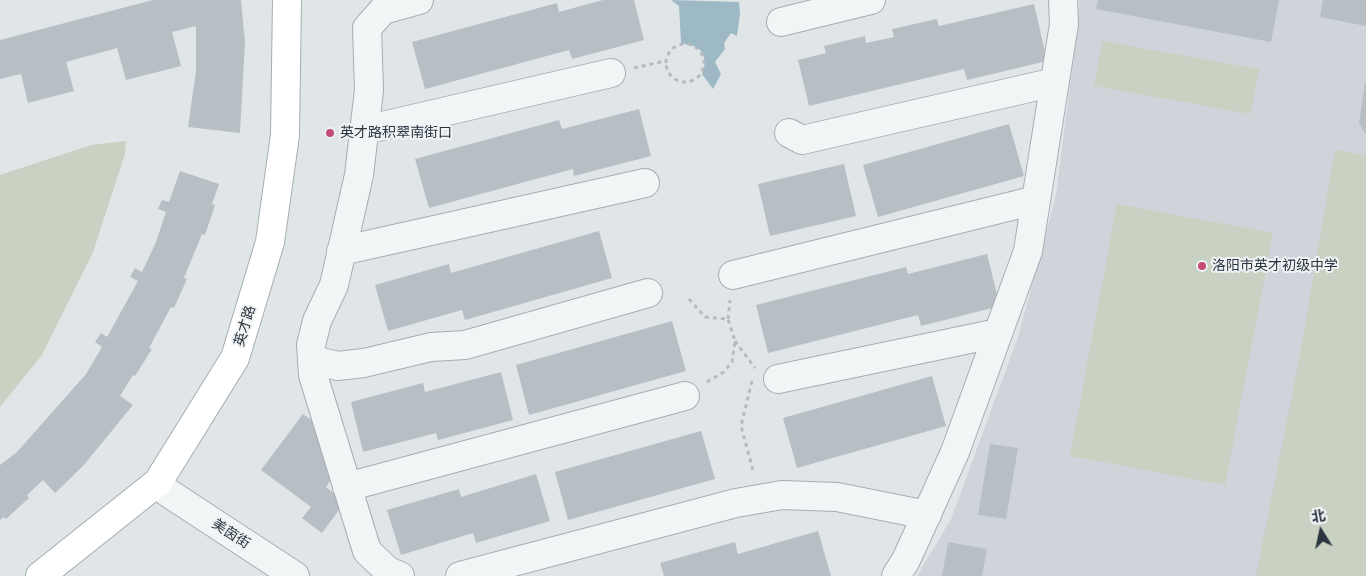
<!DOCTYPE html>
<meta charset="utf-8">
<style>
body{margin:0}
#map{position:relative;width:1366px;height:576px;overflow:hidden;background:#e0e5e8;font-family:Inter,"Noto Sans SC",sans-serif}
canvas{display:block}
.north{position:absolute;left:1296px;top:506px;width:50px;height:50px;-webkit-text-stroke:4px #eff3f5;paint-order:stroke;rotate:350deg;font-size:14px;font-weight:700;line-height:20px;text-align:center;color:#2a353e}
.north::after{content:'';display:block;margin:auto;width:18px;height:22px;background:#2a353e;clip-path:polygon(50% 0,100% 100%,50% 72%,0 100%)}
</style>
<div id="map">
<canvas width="1366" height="576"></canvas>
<div class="north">北</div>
</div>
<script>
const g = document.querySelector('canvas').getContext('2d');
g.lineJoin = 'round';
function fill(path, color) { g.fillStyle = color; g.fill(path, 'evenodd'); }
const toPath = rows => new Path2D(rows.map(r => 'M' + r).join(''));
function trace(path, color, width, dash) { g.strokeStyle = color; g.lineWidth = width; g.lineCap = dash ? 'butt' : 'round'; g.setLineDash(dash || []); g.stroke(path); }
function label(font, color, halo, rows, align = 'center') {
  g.font = font + ' Inter,"Noto Sans SC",sans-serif'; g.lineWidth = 4; g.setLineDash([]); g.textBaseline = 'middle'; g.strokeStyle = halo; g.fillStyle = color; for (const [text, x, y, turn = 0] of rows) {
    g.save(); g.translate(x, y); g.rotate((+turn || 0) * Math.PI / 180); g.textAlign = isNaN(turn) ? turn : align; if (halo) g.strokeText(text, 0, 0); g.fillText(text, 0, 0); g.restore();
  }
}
fill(toPath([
 [1079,0,1366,0,1366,576,917,576,951,519,1018,337,1056,195,1079,16]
]), '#ced4da');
fill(toPath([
 [1102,41,1259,69,1251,114,1094,86],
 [126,141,125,154,93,252,42,355,0,407,0,175,91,145],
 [1335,150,1366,155,1366,576,1256,576,1298,366],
 [1117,204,1273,233,1225,485,1070,456]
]), '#c9d1c2');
fill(toPath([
 [671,0,739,2,740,14,737,36,731,33,724,43,725,49,715,62,721,74,713,89,702,74,705,63,703,53,697,47,681,43,679,6]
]), '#9db9c5');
fill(toPath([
 [153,0,241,0,245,43,240,133,188,127,196,71,196,26,172,32,181,66,126,80,117,48,66,62,74,91,28,103,21,74,0,79,0,40],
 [603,0,634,0,644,40,572,59,569,50,425,89,412,42,557,3,559,12],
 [1098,0,1279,0,1271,42,1096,9],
 [1323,0,1366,0,1366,26,1320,17],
 [1034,4,1047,61,967,80,964,69,809,106,798,60,826,53,824,46,865,36,866,43,894,37,892,29,937,19,939,26],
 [1365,82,1366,82,1366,134,1359,124],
 [639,109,651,156,574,176,573,169,429,208,415,159,559,120,562,129],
 [1009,124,1024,176,878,217,863,165],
 [844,164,856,216,770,236,758,184],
 [180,171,219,184,212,204,215,205,205,235,202,234,184,278,187,279,174,308,171,307,149,348,152,349,135,376,133,375,120,396,133,405,83,466,55,493,43,480,27,495,29,498,6,519,4,517,0,520,0,465,17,452,86,374,102,347,95,342,101,333,107,337,138,281,130,277,135,268,142,272,156,242,166,212,158,209,162,200,169,202],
 [599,231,612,278,465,320,462,310,388,331,375,285,449,264,451,273],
 [987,254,1000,306,921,326,918,315,768,353,756,305,906,267,908,274],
 [672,321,686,371,529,415,516,365],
 [501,372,513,420,438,440,436,433,363,452,351,402,423,383,425,392],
 [932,376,946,426,797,468,783,418],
 [303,414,328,432,334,476,326,487,345,502,322,533,302,518,311,507,261,470],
 [701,431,715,479,568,520,555,472],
 [990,444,1018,448,1006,519,978,515],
 [536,474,550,521,476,543,473,533,401,555,387,510,459,489,461,497],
 [818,531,831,576,664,576,660,563,735,542,738,554],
 [948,542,987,549,982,576,942,576]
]), '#b7bfc4');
const minor = toPath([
 [781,22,871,0],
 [365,130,611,73],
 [789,133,802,140,1055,82],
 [341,251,645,183],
 [733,275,1036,200],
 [312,360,338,366,364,363,431,347,465,345,648,293],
 [778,379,998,333],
 [347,487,685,396],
 [167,492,295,576],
 [400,576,388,571,367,551,313,375,311,345,317,321,334,285,359,175,369,90,367,28,383,10,419,0],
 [460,576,736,503,782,495,837,497,927,515],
 [896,576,906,560,955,452,1028,251,1064,24,1063,0]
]);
const secondary = toPath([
 [40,576,158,482,235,358,270,242,285,135,287,0]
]);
trace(minor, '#a6adb2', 30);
trace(secondary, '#a6adb2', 30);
trace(toPath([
 '666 63a19 19 0 1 1 38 0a19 19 0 1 1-38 0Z',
 [634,68,665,61],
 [689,299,705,317,728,319,735,341,732,362,724,372,705,383],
 [728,319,730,300],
 [735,341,755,368],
 [752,381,741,426,754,474]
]), '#b6bbbf', 3, [4, 4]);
trace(minor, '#f2f5f6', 28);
trace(secondary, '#fff', 28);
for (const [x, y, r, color] of [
 [330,133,5,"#c44d77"],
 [1202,266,5,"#c44d77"]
]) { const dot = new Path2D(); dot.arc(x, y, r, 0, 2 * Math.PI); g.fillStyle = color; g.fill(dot); trace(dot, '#eff3f5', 2); }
label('14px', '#2a353e', '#eff3f5', [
 ["英才路积翠南街口",340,133],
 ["洛阳市英才初级中学",1212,266]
], 'left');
label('14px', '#2a353e', '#eff3f5', [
 ["英才路",245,326,-73],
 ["美茵街",231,534,33]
]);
</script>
